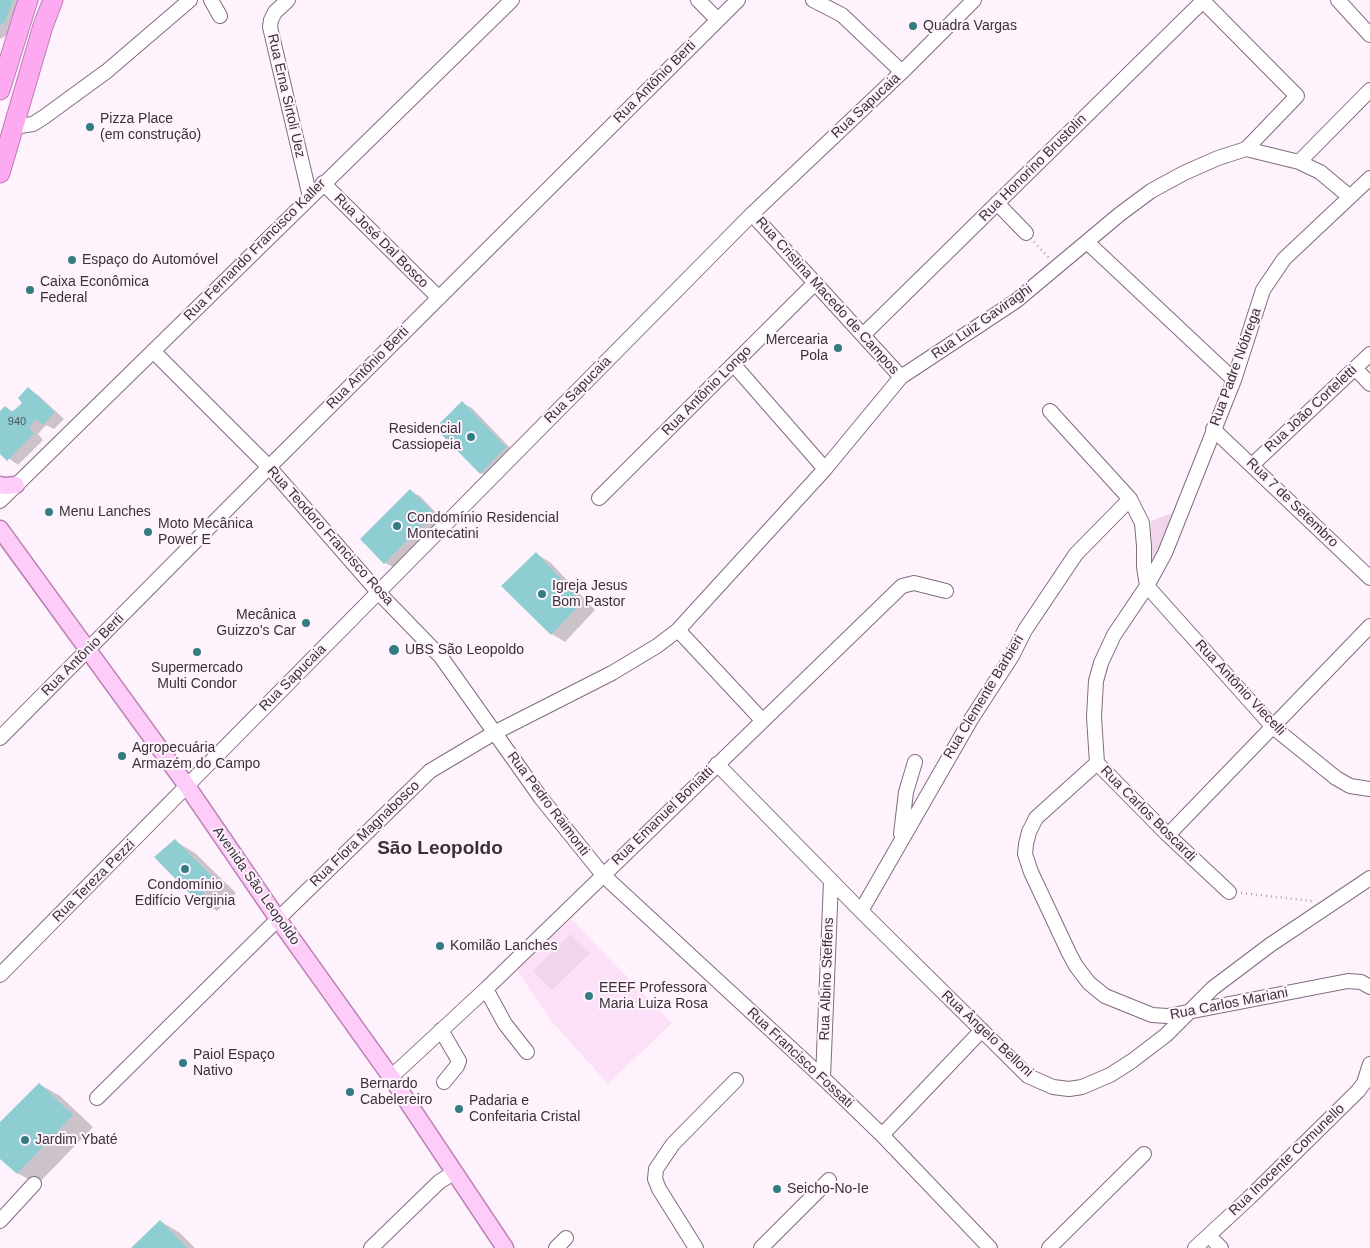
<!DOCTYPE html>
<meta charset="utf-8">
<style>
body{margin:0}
canvas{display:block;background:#fef3fd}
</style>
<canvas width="1370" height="1248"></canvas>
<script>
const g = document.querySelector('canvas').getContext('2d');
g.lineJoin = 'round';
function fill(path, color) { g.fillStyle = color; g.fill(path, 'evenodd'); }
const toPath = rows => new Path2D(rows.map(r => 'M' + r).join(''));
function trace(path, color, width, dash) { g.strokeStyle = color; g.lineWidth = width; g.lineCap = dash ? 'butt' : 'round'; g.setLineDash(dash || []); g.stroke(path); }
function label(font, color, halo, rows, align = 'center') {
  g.font = font + ' Arial,sans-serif'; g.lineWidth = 4; g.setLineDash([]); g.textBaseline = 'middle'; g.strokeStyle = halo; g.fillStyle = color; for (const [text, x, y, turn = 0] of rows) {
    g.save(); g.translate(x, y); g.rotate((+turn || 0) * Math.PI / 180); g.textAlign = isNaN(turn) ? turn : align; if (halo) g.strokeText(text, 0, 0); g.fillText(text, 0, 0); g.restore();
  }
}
fill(toPath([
 [571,919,672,1023,608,1084,552,1022,516,969]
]), '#fce0f7');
fill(toPath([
 [1172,513,1160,557,1152,571,1151,521],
 [571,934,590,953,552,990,533,971]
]), '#f1d5ed');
fill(toPath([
 [0,0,29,0,19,29,0,39],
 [28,389,38,395,64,419,54,429,46,425,38,434,43,440,18,465,0,452,0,413,5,407,14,412,24,403],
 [462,403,472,408,515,453,491,479,481,473,437,428],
 [410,491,420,496,443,520,395,568,385,563],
 [536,554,550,562,595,610,565,642,552,634],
 [175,841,195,853,236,893,217,911,197,899,156,858],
 [39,1084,60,1096,93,1127,38,1184,17,1173,0,1157,0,1123],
 [160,1221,180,1233,195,1248,133,1248]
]), '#0003');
fill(toPath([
 [0,0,13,0,5,22,0,25],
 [28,387,55,412,43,425,36,419,29,428,34,433,7,461,0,454,0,411,5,406,12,412,22,403,18,398],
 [462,401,506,447,480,474,435,428],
 [410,489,434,513,384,564,360,539],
 [536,552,582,602,551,635,501,586],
 [175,839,216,881,196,900,154,857],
 [39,1083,73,1115,17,1174,0,1159,0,1122],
 [160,1220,187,1248,131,1248]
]), '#8eced2');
const minor = toPath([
 [211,0,220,16],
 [288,0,275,12,271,20,270,27,310,197],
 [698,0,718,20],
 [813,0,842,15,902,72],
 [1338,0,1370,35],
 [1203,1,1297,96,1246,149],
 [13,127,33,124,44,117,107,71,190,0],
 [1299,162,1370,90],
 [323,183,439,298],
 [997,203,1026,233],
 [752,214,901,377],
 [1087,242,1234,380],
 [863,335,1204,0],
 [153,351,269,467,378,592,441,657,541,798,603,875,823,1078,882,1135,990,1248],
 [734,365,825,469],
 [1355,368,1370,384],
 [1050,411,1130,499,1142,523,1144,546,1144,567,1147,586,1273,727,1336,778,1350,786,1370,789],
 [1213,429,1370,578],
 [1252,465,1370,354],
 [599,498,815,283],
 [0,501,512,0],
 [678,630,762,720],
 [0,738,269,467,738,0],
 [1097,763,1036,818,1029,832,1026,844,1025,854,1031,872,1069,953,1076,966,1089,983,1105,996,1152,1015,1167,1016,1348,981,1361,982,1370,987],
 [717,764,861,911,1028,1076,1053,1087,1069,1089,1082,1087,1110,1075,1132,1061,1166,1035,1213,988,1270,945,1370,878],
 [901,834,906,792,915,762],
 [1168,835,1370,626],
 [1229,892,1168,835,1097,763,1094,717,1096,681,1101,663,1114,635,1147,586,1165,553,1234,380,1263,290,1284,259,1370,178],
 [861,911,970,721,1012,656,1025,630,1076,554,1130,499],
 [0,975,752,214,902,72,974,0],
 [486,989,505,1024,527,1052],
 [441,1030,459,1061,457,1066,444,1082],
 [391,1077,486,989,902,586,914,583,946,591],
 [823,1078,831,881],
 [97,1098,278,919,430,771,494,733,612,673,657,646,678,630,825,469,901,377,1016,301,1120,214,1151,191,1184,173,1218,158,1246,149,1299,162,1320,172,1350,197],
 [882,1135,982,1030],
 [0,1221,34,1184],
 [1215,1242,1221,1248],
 [371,1248,439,1182,453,1173],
 [556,1248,566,1238],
 [696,1248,659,1189,655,1179,656,1169,673,1144,736,1080],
 [761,1248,829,1180],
 [1049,1248,1144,1154],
 [1195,1248,1249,1198,1358,1091,1364,1083,1370,1064]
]);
const major = toPath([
 [0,485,5,486,16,485],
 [0,529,187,786,278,919,391,1077,505,1248]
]);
const highway = toPath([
 [0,90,28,0],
 [0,173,43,26,53,0]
]);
trace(minor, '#836b80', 16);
trace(major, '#b97fb2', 19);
trace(highway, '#b97fb2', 21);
trace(toPath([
 [1034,242,1049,258],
 [1241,893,1312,901]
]), '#aba0aa', 2.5, [1, 4]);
trace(minor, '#fff', 14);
trace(major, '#feccf8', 16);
trace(highway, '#fdaaf3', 19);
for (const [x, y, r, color] of [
 [913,26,5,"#337c81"],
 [90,127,5,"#337c81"],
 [72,260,5,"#337c81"],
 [30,290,5,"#337c81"],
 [838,348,5,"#337c81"],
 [471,437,5,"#337c81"],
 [49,512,5,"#337c81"],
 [397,526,5,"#337c81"],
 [148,532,5,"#337c81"],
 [542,594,5,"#337c81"],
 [306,623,5,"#337c81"],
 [394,650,6,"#337c81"],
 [197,652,5,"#337c81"],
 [122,756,5,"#337c81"],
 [185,869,5,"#337c81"],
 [440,946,5,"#337c81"],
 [589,996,5,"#337c81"],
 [183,1063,5,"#337c81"],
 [350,1092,5,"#337c81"],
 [459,1109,5,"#337c81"],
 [25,1140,5,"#337c81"],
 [777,1189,5,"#337c81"]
]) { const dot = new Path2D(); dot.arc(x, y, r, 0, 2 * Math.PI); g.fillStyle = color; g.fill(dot); trace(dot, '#fef3fd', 2); }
label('11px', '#50585f', null, [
 ["940",17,422]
]);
label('14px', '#3b3039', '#fef3fd', [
 ["Quadra Vargas",923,26],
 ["Pizza Place",100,119],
 ["(em construção)",100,135],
 ["Espaço do Automóvel",82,260],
 ["Caixa Econômica",40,282],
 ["Federal",40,298],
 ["Mercearia",828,340,"right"],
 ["Pola",828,356,"right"],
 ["Residencial",461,429,"right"],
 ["Cassiopeia",461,445,"right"],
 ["Menu Lanches",59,512],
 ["Condomínio Residencial",407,518],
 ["Montecatini",407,534],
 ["Moto Mecânica",158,524],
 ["Power E",158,540],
 ["Igreja Jesus",552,586],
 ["Bom Pastor",552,602],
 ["Mecânica",296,615,"right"],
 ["Guizzo's Car",296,631,"right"],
 ["UBS São Leopoldo",405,650],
 ["Supermercado",197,668,"center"],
 ["Multi Condor",197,684,"center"],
 ["Agropecuária",132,748],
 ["Armazém do Campo",132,764],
 ["Condomínio",185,885,"center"],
 ["Edifício Verginia",185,901,"center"],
 ["Komilão Lanches",450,946],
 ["EEEF Professora",599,988],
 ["Maria Luiza Rosa",599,1004],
 ["Paiol Espaço",193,1055],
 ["Nativo",193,1071],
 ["Bernardo",360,1084],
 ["Cabelereiro",360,1100],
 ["Padaria e",469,1101],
 ["Confeitaria Cristal",469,1117],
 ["Jardim Ybaté",35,1140],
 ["Seicho-No-Ie",787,1189]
], 'left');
label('14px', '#3b3039', '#fef3fd', [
 ["Rua Antônio Berti",655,82,-45],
 ["Rua Erna Sirtoli Uez",286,96,77],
 ["Rua Sapucaia",866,106,-43],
 ["Rua Honorino Brustolin",1033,168,-45],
 ["Rua José Dal Bosco",381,241,45],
 ["Rua Fernando Francisco Kaller",255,250,-45],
 ["Rua Cristina Macedo de Campos",827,296,48],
 ["Rua Luiz Gaviraghi",982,322,-35],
 ["Rua Padre Nóbrega",1236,367,-70],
 ["Rua Antônio Berti",368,368,-45],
 ["Rua Sapucaia",578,390,-45],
 ["Rua Antônio Longo",707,391,-45],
 ["Rua João Corteletti",1311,409,-43],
 ["Rua 7 de Setembro",1292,503,44],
 ["Rua Teodoro Francisco Rosa",330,536,48],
 ["Rua Antônio Berti",83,655,-45],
 ["Rua Sapucaia",293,678,-45],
 ["Rua Antônio Viecelli",1240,688,47],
 ["Rua Clemente Barbieri",984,697,-59],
 ["Rua Pedro Raimonti",548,804,53],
 ["Rua Carlos Boscardi",1148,814,45],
 ["Rua Emanuel Boniatti",663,816,-44],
 ["Rua Flora Magnabosco",365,834,-44],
 ["Rua Tereza Pezzi",94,881,-45],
 ["Avenida São Leopoldo",256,886,55],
 ["Rua Albino Steffens",827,979,-88],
 ["Rua Carlos Mariani",1229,1004,-11],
 ["Rua Ângelo Belloni",987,1034,43],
 ["Rua Francisco Fossati",800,1058,43],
 ["Rua Inocente Comunello",1287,1160,-44]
]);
label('bold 19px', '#3b3039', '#fef3fd', [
 ["São Leopoldo",440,849]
]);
</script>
